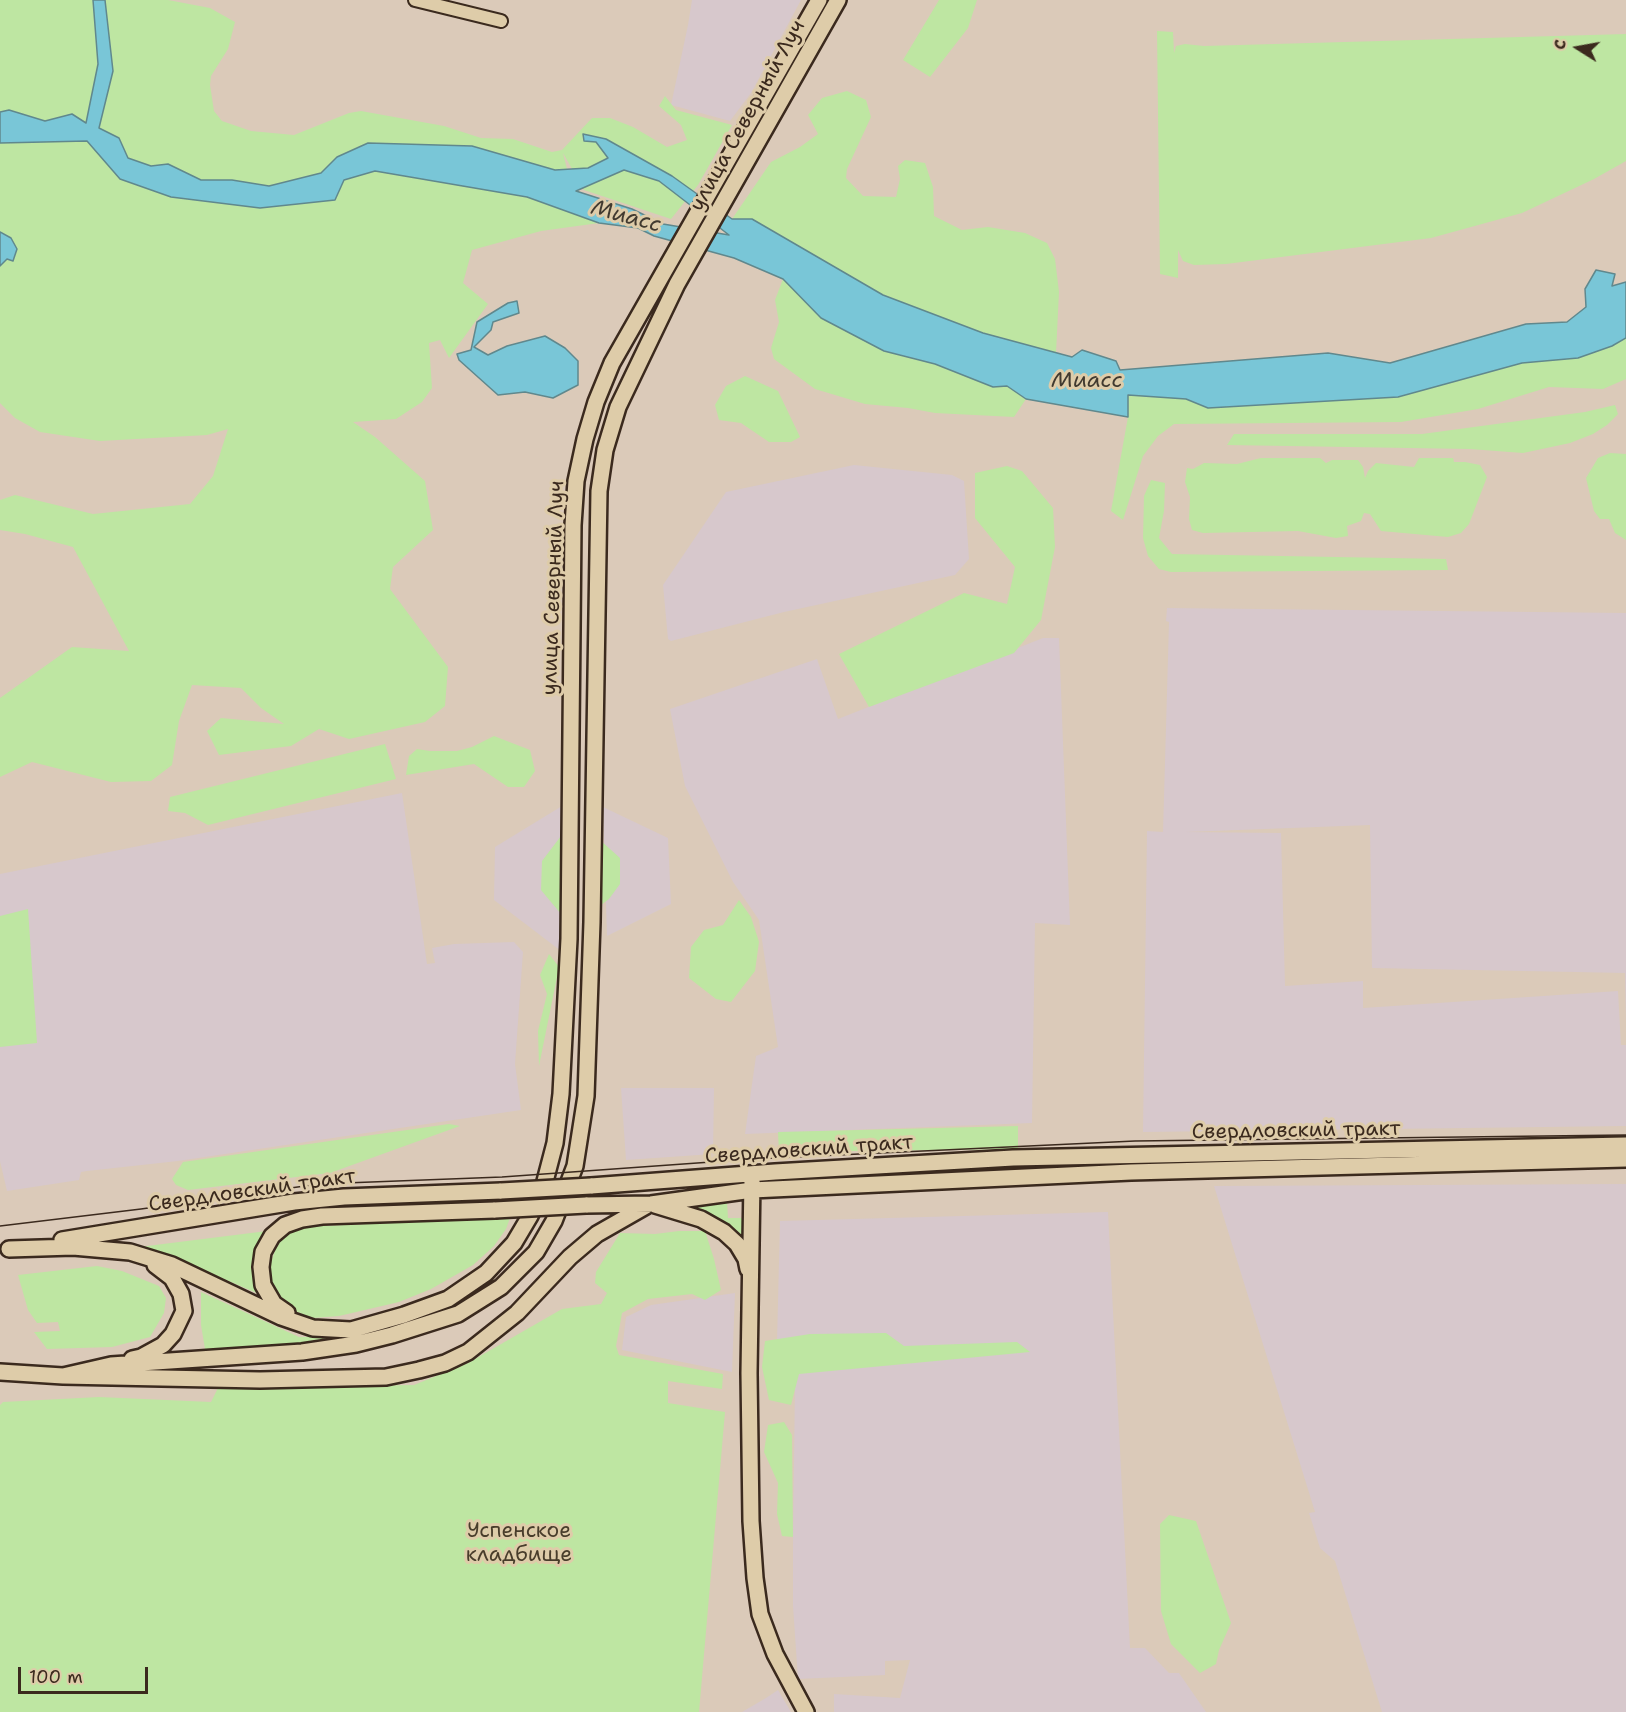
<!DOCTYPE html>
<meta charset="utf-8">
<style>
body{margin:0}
#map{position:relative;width:1626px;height:1712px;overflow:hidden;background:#dbcab9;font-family:"Shantell Sans",sans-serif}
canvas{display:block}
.north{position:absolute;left:1548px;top:18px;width:60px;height:60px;-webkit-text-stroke:4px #decca9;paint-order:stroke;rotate:281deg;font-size:16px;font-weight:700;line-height:24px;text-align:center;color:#3b2a1e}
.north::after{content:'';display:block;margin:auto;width:21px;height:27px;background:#3b2a1e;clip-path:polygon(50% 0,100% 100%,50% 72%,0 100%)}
.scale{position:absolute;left:18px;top:1667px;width:130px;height:27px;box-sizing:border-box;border:3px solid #3b2a1e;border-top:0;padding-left:8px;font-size:18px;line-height:21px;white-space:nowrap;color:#3b2a1e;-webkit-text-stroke:4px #decca9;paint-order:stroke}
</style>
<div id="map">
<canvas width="1626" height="1712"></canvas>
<div class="north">С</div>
<div class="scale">100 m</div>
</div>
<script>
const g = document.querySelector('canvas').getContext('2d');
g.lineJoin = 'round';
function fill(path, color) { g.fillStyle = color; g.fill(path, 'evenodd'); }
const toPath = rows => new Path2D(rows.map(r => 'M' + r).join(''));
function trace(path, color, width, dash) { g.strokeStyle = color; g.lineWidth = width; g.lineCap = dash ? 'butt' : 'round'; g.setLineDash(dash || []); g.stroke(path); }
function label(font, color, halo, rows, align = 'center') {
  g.font = font + ' "Shantell Sans",sans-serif'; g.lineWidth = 6; g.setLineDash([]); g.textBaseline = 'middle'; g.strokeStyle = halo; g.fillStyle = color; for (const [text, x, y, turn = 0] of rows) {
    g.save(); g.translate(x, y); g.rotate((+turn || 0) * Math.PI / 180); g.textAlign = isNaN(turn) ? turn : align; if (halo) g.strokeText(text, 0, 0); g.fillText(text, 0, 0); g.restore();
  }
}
fill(toPath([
 [692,0,801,0,751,93,730,121,671,105,688,25],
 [854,465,952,475,964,481,969,559,955,575,784,612,671,641,668,639,663,585,726,492],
 [1167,608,1626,613,1626,1022,1625,973,1372,968,1370,825,1186,832,1281,833,1285,986,1363,981,1363,1008,1618,991,1621,1045,1626,1045,1626,1126,1143,1132,1147,831,1163,832,1169,622,1166,621],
 [1043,638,1059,638,1070,925,1035,923,1032,1123,745,1134,756,1056,778,1047,759,920,733,882,685,786,670,709,817,659,838,719],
 [402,793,427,964,435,963,432,948,454,944,514,942,523,952,515,1064,521,1110,178,1161,87,1171,81,1172,79,1180,7,1191,0,1161,0,874],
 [562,806,561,951,494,900,495,847],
 [603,807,668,838,671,904,607,936],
 [621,1088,714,1088,713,1154,626,1160],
 [1626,1184,1626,1712,1382,1712,1335,1561,1320,1548,1311,1519,1309,1513,1315,1512,1214,1186],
 [1108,1212,1130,1648,1145,1648,1169,1673,1179,1673,1206,1712,834,1712,834,1694,900,1698,910,1660,885,1661,885,1675,798,1679,793,1606,793,1545,795,1381,776,1382,780,1221],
 [735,1293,732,1372,622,1350,626,1317,651,1305],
 [778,1690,791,1712,742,1712,766,1698]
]), '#d7c8cc');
fill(toPath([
 [0,0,93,0,98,64,86,123,72,114,45,121,9,110,0,112],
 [105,0,168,0,210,8,235,22,228,49,211,76,210,85,214,111,222,121,251,131,294,135,349,113,361,111,444,126,481,138,513,139,552,152,562,150,592,118,610,118,633,127,667,147,687,140,681,125,659,106,665,96,676,110,732,125,698,185,671,219,584,190,563,153,567,169,555,170,472,146,337,157,321,173,269,186,232,180,200,180,168,164,151,166,128,158,119,138,99,128,113,71],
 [939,0,977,0,968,28,930,77,903,60],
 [1157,31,1173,32,1174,53,1176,46,1185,44,1204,46,1626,34,1626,161,1594,179,1522,213,1431,238,1226,264,1194,265,1183,261,1178,250,1178,278,1160,274],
 [847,91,866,100,871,117,847,169,846,178,863,196,896,197,900,179,898,166,905,160,925,163,933,187,934,216,962,230,988,227,1025,233,1047,243,1055,259,1059,292,1056,353,983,333,883,295,752,219,732,219,771,162,800,147,818,134,808,115,822,98],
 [87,141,120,179,260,208,335,200,344,180,375,171,527,197,599,223,541,231,472,250,463,283,488,304,449,358,440,340,429,343,432,388,422,402,396,419,353,422,375,437,425,481,433,530,393,567,390,589,448,667,445,706,425,722,349,739,319,729,291,746,219,755,207,731,221,718,284,724,261,708,241,688,192,685,179,721,172,765,151,781,111,782,32,762,0,777,0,698,72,647,129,651,73,547,25,534,0,530,0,500,15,495,93,514,190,504,213,476,228,429,207,435,100,441,40,432,15,418,0,403,0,143],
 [783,279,821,318,884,351,935,364,993,387,1007,386,1026,399,1014,417,935,413,908,408,865,404,815,389,774,359,771,348,779,322,775,300],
 [1626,338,1626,379,1603,389,1549,387,1478,409,1401,422,1174,424,1158,436,1143,456,1123,520,1111,511,1128,417,1127,395,1186,399,1208,408,1398,397,1522,363,1578,358,1612,346],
 [745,376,778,391,800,437,791,442,769,442,741,423,719,420,715,405,726,386],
 [1615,405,1618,414,1607,425,1593,434,1570,443,1523,453,1470,449,1227,445,1234,434,1422,434,1585,412],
 [1610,453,1626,454,1626,540,1615,533,1609,519,1600,519,1594,511,1586,478,1598,458],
 [1261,458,1320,458,1326,463,1332,460,1358,460,1363,467,1365,478,1368,471,1376,463,1414,467,1419,458,1453,458,1454,462,1465,462,1480,465,1487,477,1469,524,1461,533,1448,537,1381,531,1370,514,1364,513,1361,521,1347,526,1348,536,1336,538,1298,531,1203,533,1192,530,1189,519,1190,497,1185,482,1187,468,1193,469,1204,463,1237,464],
 [1007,466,1022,471,1053,508,1055,547,1041,620,1014,653,869,707,839,654,964,593,1007,604,1015,567,975,518,975,473],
 [1151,480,1165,483,1164,511,1159,538,1172,554,1446,559,1448,570,1171,572,1159,569,1148,556,1143,538,1144,496],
 [494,736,530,750,535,771,524,787,508,787,474,764,406,775,409,756,417,749,430,751,457,751,472,747],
 [385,744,396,779,208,825,185,813,168,811,170,797],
 [561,836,561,914,541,890,542,861],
 [600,840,620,858,620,884,609,899,601,905],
 [739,900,751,917,759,942,755,971,731,1002,716,999,689,978,691,947,704,930,723,925],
 [28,909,37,1043,0,1047,0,916],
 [549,954,559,967,539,1066,538,1031,547,994,540,975],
 [449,1124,460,1126,330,1173,188,1190,176,1185,172,1179,183,1162],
 [1018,1126,1018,1149,779,1152,778,1132],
 [727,1202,728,1218,746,1218,744,1244,686,1207],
 [510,1218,506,1229,494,1246,473,1265,431,1289,399,1302,339,1316,313,1318,297,1312,285,1302,277,1294,271,1280,271,1262,276,1248,285,1234,298,1227],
 [267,1231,257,1248,253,1270,259,1294,163,1253,139,1247],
 [679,1231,705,1231,714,1259,721,1290,705,1300,692,1294,648,1299,622,1313,616,1346,619,1355,723,1374,722,1389,668,1381,668,1403,725,1412,699,1712,0,1712,0,1405,3,1402,99,1397,211,1402,218,1388,414,1385,468,1363,562,1309,601,1304,607,1293,595,1283,596,1272,620,1233,655,1234],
 [97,1266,122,1271,159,1286,166,1298,164,1313,150,1337,112,1347,47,1349,34,1332,60,1331,58,1322,37,1323,28,1310,18,1275],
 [201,1292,299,1337,331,1337,351,1334,356,1337,294,1346,222,1350,205,1349,201,1325],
 [886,1333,904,1346,1017,1342,1030,1352,799,1374,791,1405,769,1400,762,1367,765,1341,810,1334],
 [784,1422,792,1435,793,1537,782,1536,777,1514,778,1483,764,1452,768,1425],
 [1169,1515,1196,1521,1231,1623,1219,1650,1216,1664,1200,1673,1171,1644,1161,1611,1160,1524]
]), '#bee6a2');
const water = toPath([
 [93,0,105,0,113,71,99,128,119,138,128,158,151,166,168,164,201,180,232,180,269,186,321,173,337,157,368,143,472,146,555,170,588,168,608,158,596,142,584,141,583,134,606,139,672,176,732,219,752,219,883,295,983,333,1072,357,1082,350,1116,361,1120,370,1328,353,1390,363,1526,324,1567,322,1586,307,1585,289,1596,270,1615,274,1612,286,1626,282,1626,338,1612,346,1578,358,1522,363,1398,397,1208,408,1186,399,1128,395,1128,417,1026,399,1007,386,993,387,935,364,884,351,821,318,783,279,734,258,654,236,638,228,599,223,527,197,375,171,344,180,335,200,260,208,171,197,120,179,87,141,0,143,0,112,9,110,45,121,72,114,86,123,98,64,93,0],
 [624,170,659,181,729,235,663,224,632,209,576,191,624,170],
 [0,232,11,238,17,249,13,261,7,259,0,266,0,232],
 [517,301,519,313,493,322,491,330,474,347,488,355,507,346,545,336,565,348,578,361,578,385,553,398,525,392,498,395,459,360,457,354,471,350,477,322,508,303,517,301]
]);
fill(water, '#79c6d7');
trace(water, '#60888d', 1.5);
const minor = toPath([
 [415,0,501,21]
]);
const major = toPath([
 [752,1180,749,1373,751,1521,755,1578,760,1614,775,1654,806,1712],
 [591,1186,775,1172,1013,1158,1626,1145],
 [586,1205,651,1204,752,1190,1131,1172,1626,1159],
 [655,1205,701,1219,724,1232,737,1244,746,1259,748,1269],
 [62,1240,294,1202,344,1197,501,1191],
 [9,1249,73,1247,130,1252,172,1265,281,1317,313,1328,351,1330,404,1315,448,1299,486,1273,514,1243,530,1216,544,1185,555,1143,561,1094,569,939,573,525,576,481,585,439,596,402,612,363,819,0],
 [287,1313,274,1304,263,1285,261,1267,263,1252,272,1236,285,1225,302,1219,322,1216,495,1210],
 [132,1359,141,1357,163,1345,173,1334,184,1311,181,1294,172,1278,155,1265],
 [0,1372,63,1376,260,1380,386,1377,419,1370,445,1363,468,1352,517,1313,570,1257,597,1234,646,1206],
 [63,1376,111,1365,302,1352,356,1344,392,1335,458,1314,501,1287,536,1252,554,1221,575,1166,586,1096,592,922,599,491,605,450,618,407,677,284,838,0]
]);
trace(minor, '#3b2a1e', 16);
trace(major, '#3b2a1e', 20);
trace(minor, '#decca9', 12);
trace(major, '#decca9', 15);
trace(toPath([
 [0,1226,141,1209,319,1184,502,1177,753,1159,1135,1141,1626,1135]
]), '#3b2a1e', 1.5);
const majorBridge = toPath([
 [501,1191,591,1186],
 [495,1210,586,1205]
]);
trace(majorBridge, '#3b2a1e', 20, []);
trace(majorBridge, '#decca9', 15);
label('21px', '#3b2a1e', '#decca9', [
 ["улица Северный Луч",748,116,-61],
 ["улица Северный Луч",554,588,-88],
 ["Свердловский тракт",1296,1131,-1],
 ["Свердловский тракт",809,1150,-4],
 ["Свердловский тракт",252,1191,-8]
]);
label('21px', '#483d2b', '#decca9', [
 ["Успенское",519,1532],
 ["кладбище",519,1556]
]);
label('italic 22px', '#413a30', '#decca9', [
 ["Миасс",626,217,15],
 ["Миасс",1087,381]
]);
</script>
